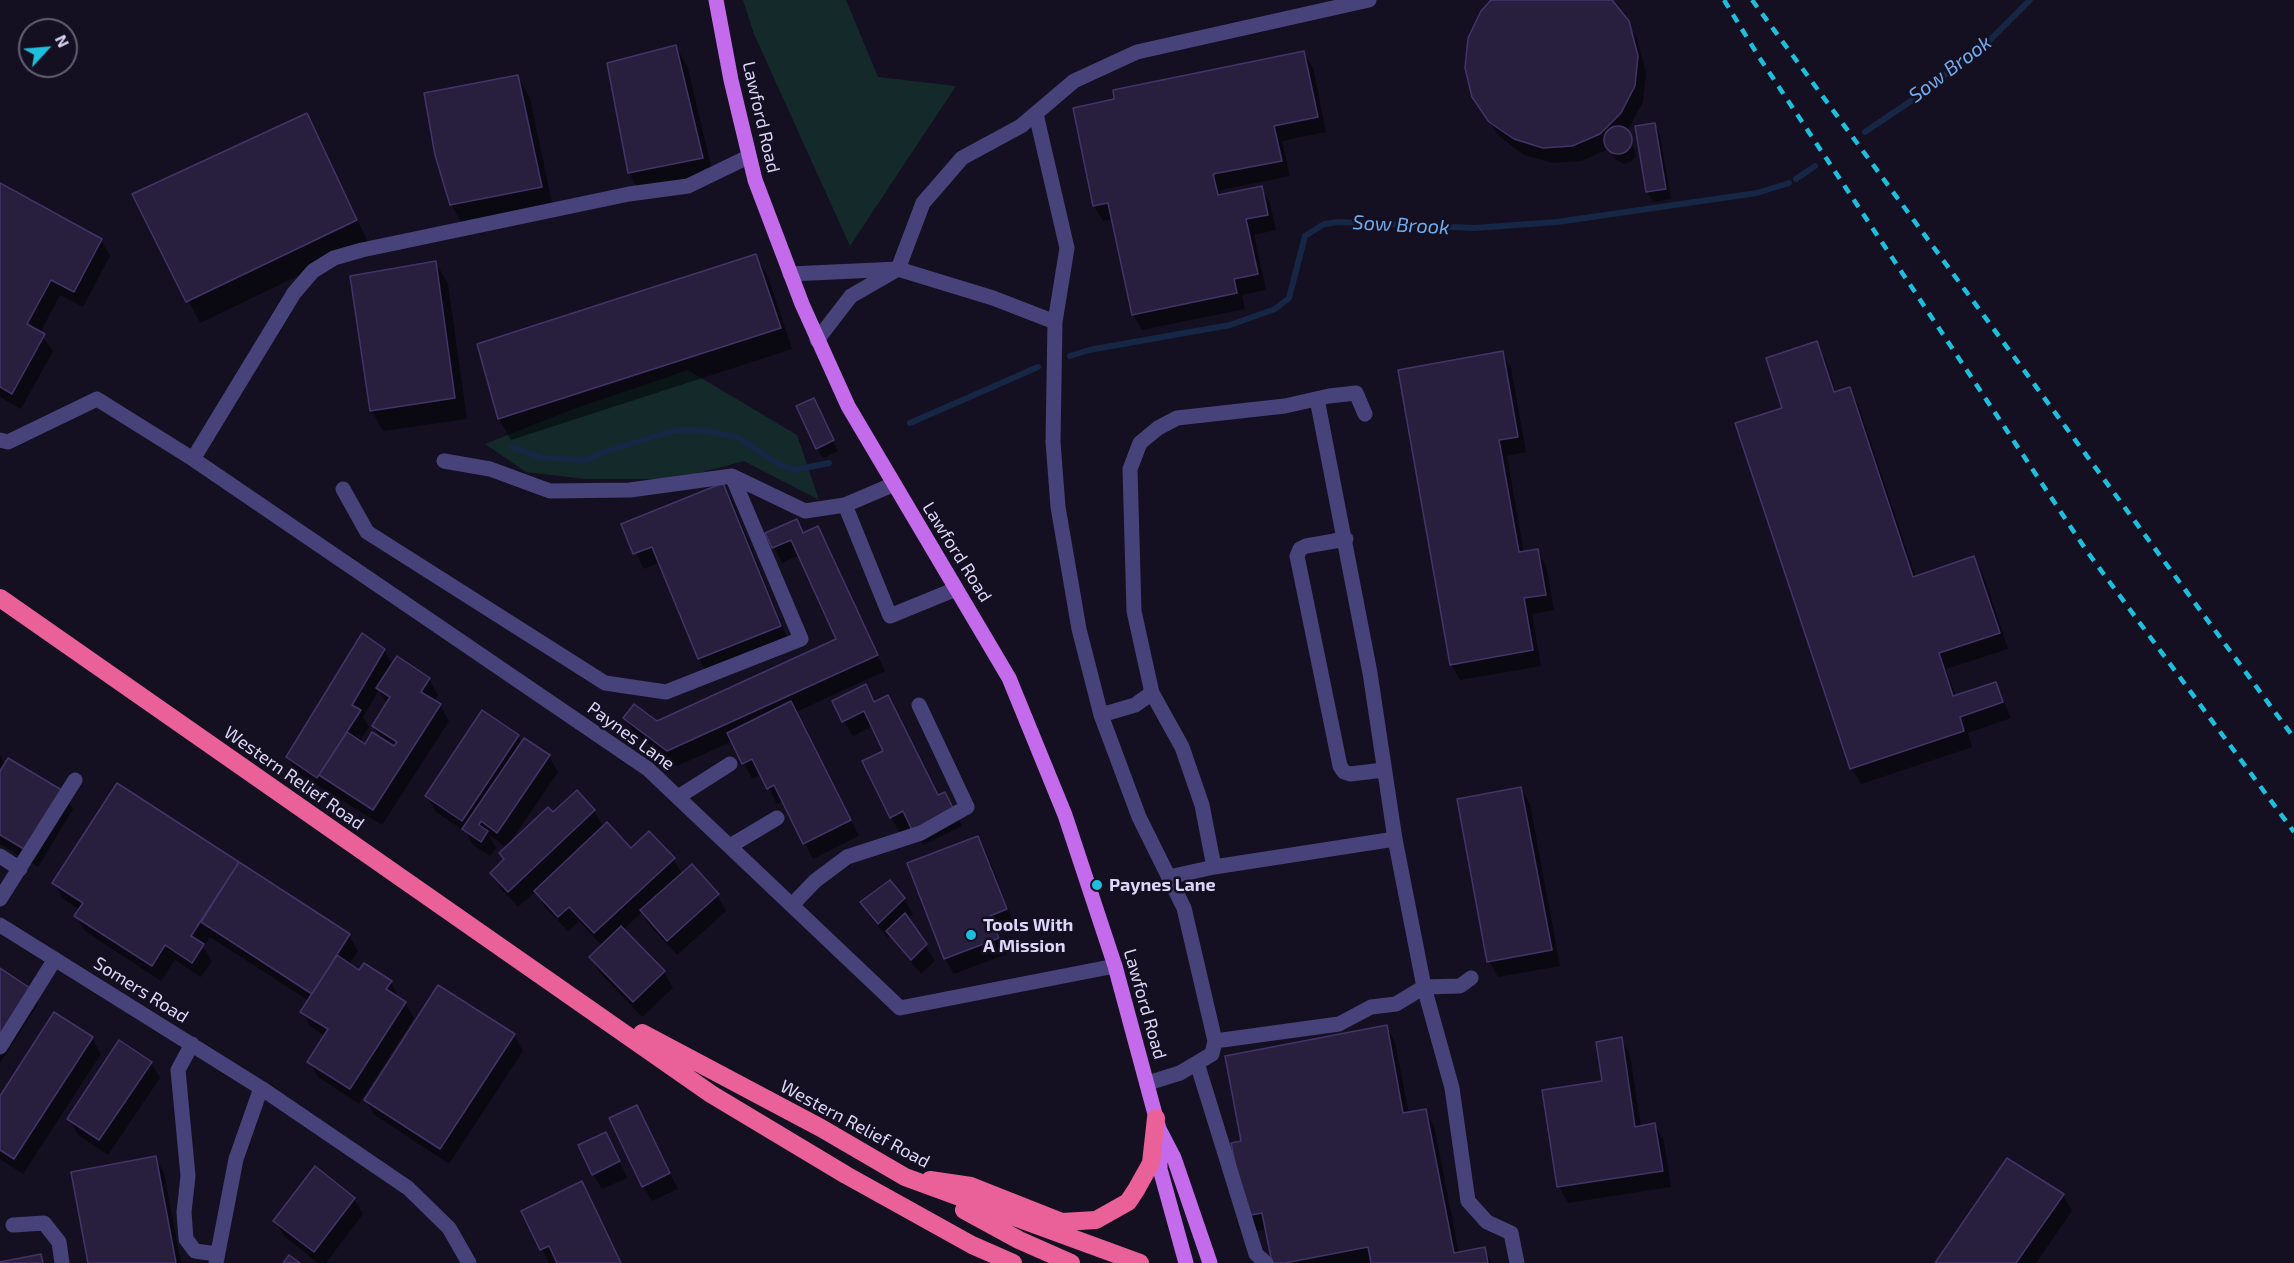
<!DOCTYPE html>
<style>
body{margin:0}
#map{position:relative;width:2294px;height:1263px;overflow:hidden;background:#141021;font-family:"Exo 2",sans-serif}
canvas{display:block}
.north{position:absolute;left:18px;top:18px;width:60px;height:60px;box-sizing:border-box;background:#141021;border:2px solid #645f77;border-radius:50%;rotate:64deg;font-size:16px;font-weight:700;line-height:24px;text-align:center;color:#dcd6f9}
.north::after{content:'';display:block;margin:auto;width:21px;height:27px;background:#1ebedd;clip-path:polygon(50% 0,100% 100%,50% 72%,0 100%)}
</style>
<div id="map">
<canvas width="2294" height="1263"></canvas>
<div class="north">N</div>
</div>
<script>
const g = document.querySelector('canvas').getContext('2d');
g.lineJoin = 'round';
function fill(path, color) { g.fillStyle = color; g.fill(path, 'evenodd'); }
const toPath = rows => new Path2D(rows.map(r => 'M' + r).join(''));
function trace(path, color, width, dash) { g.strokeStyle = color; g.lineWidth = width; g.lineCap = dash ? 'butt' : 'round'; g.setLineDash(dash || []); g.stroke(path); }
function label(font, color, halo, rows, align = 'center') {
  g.font = font + ' "Exo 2",sans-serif'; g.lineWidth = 5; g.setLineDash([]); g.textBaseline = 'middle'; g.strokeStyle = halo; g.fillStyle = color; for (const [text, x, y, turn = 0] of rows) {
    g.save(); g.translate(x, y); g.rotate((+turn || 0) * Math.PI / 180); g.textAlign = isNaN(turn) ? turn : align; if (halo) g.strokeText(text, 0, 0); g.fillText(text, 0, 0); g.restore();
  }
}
fill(toPath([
 [743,0,846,0,878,77,956,86,850,246,754,34],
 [688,370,797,435,819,500,744,461,677,479,585,479,526,472,485,444,576,408]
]), '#14292a');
fill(toPath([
 [1494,0,1611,0,1637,38,1646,73,1643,102,1627,131,1636,155,1632,161,1624,164,1615,159,1609,149,1581,161,1553,163,1524,155,1500,137,1483,113],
 [676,47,688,68,714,179,641,194,629,173],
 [1304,53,1313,68,1326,132,1282,141,1290,176,1221,190,1222,195,1261,188,1270,203,1276,230,1254,235,1266,290,1242,295,1245,309,1142,330,1133,315,1113,219,1103,221,1094,206],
 [518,77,530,98,553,208,463,225,451,204],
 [307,115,368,242,200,323,134,195],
 [1654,125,1660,135,1671,199,1653,202,1647,192],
 [0,185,101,240,110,256,83,307,60,295,40,333,53,351,21,409,0,397],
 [756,256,768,277,792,349,511,440,499,419],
 [436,263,448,284,467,419,383,431,371,410],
 [1816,343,1825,359,1836,393,1849,389,1858,404,1916,578,1974,558,1983,574,2008,649,1946,669,1956,697,1996,684,2011,718,1968,733,1972,747,1861,784,1852,768,1737,424,1784,409],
 [1502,353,1511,368,1526,452,1507,456,1524,553,1537,550,1546,566,1554,610,1532,614,1541,666,1460,680,1451,664],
 [819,410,838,451,823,458,817,448],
 [723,485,732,500,789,642,708,674,699,659,660,562,644,569,623,525],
 [796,521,804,534,818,528,885,671,796,712,859,836,813,859,783,801,777,804,761,774,752,779,733,741,677,766,634,733,625,718,657,723,838,640,799,555,782,563,767,534],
 [384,650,393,665,429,679,438,695,434,702,440,705,449,721,382,825,296,772,287,757],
 [379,690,387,704,373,726,382,741,365,746,359,742,369,727,363,717],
 [874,703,938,797,954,809,962,826,923,845,912,827,900,833,891,817,885,751,873,726,853,736,844,721],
 [518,736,522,743,549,756,558,772,509,844,553,814,576,792,594,811,604,828,631,850,673,859,682,874,717,895,726,911,677,955,650,926,642,912,623,930,664,972,673,988,642,1017,600,973,591,957,602,946,579,921,568,931,545,907,536,891,518,907,501,889,492,873,505,861,501,854,507,848,488,834,496,848,490,856,473,845,466,832,436,812,427,796],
 [0,755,5,765,64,793,73,809,38,867,0,844],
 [117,785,349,935,358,951,349,965,360,972,391,982,399,999,405,1003,414,1018,359,1104,318,1077,309,1062,325,1036,311,1027,302,1012,309,1001,210,937,203,947,212,961,201,977,175,960,161,981,85,931,76,916,80,910,63,899,54,883],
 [1521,788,1530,804,1560,966,1498,977,1489,961],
 [978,838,987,853,1014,925,998,932,1007,954,954,974,945,959,909,864],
 [903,898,913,914,908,919,935,961,921,974,890,936,888,938,871,918,862,903],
 [0,970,29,989,38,1004,0,1063],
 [55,1014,92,1038,101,1054,23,1174,0,1159,0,1099],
 [1386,1026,1395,1042,1409,1114,1425,1110,1434,1126,1459,1253,1484,1248,1492,1263,1273,1263,1267,1229,1256,1231,1247,1216,1243,1142],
 [514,1035,523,1051,449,1164,375,1115,365,1100],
 [1621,1039,1630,1055,1641,1127,1655,1125,1664,1141,1671,1187,1568,1203,1559,1187,1544,1091,1604,1082],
 [151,1063,160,1078,108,1155,78,1135,69,1119],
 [637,1107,678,1189,652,1201,643,1186],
 [614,1149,627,1178,602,1189,593,1174],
 [155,1157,164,1173,181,1263,89,1263],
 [2063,1195,2072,1211,2036,1263,1937,1263],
 [354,1199,363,1214,326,1263,318,1263,284,1236,275,1221],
 [590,1199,621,1263,549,1263,523,1211]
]), '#0007');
trace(toPath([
 [1865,132,1908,103,1988,42,2030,0],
 [1796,179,1815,166],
 [1070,356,1089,350,1230,325,1275,309,1289,298,1305,236,1324,224,1338,222,1474,228,1557,222,1757,193,1789,183],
 [910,423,1038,367],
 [512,447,542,458,587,460,601,453,676,430,702,430,737,437,781,465,795,470,829,463]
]), '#162645', 6);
const building = toPath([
 [1491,0,1612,0,1629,21,1638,56,1635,86,1621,113,1600,134,1572,146,1543,148,1514,139,1489,122,1472,97,1465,68,1468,38,1481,11,1491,0],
 [676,45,703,158,628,173,607,63,676,45],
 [1304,51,1318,117,1274,126,1282,161,1213,174,1218,195,1262,186,1268,215,1246,219,1258,274,1234,279,1237,293,1132,315,1108,203,1093,206,1073,108,1114,99,1113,90,1304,51],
 [518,75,542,187,450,205,435,155,424,93,518,75],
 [307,113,357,220,186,302,132,194,307,113],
 [1655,123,1666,189,1646,192,1635,126,1655,123],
 '1604 140a14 14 0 1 1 28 0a14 14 0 1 1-28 0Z',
 [0,183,102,239,74,292,51,280,27,324,45,334,12,394,0,387,0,183],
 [756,254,781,328,498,419,477,344,756,254],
 [436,261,455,398,370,411,350,276,436,261],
 [1817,341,1834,392,1850,387,1913,577,1974,556,2000,633,1939,653,1953,696,1996,682,2003,702,1960,717,1964,731,1850,769,1735,423,1782,408,1766,358,1817,341],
 [1503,351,1518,437,1499,440,1519,552,1538,549,1546,595,1524,598,1533,650,1450,665,1398,370,1503,351],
 [814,398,834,440,816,449,796,406,814,398],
 [723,483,781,626,698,659,652,547,633,554,621,524,723,483],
 [797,519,803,533,818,526,878,655,667,751,623,718,634,704,657,721,836,639,791,540,772,548,765,533,797,519],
 [362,633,385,649,352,705,361,710,317,778,286,757,362,633],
 [397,656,430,678,421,692,441,704,373,810,319,775,347,732,365,744,372,732,394,746,397,742,372,726,390,697,376,688,397,656],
 [866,684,874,702,888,695,938,795,945,792,954,810,912,830,903,811,890,818,862,761,883,751,864,711,842,722,832,701,866,684],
 [791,701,851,820,803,844,774,785,767,789,752,759,742,764,727,733,791,701],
 [482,710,519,735,462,821,425,796,482,710],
 [524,738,550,755,497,833,481,821,479,825,488,831,481,842,462,829,524,738],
 [8,758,65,792,29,852,0,835,0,771,8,758],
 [117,783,239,862,191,936,204,944,192,963,165,945,152,966,74,916,83,903,52,883,117,783],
 [1521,787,1552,950,1487,962,1457,799,1521,787],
 [577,790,595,810,508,892,490,873,504,859,499,853,548,807,553,812,577,790],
 [607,822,631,848,649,831,675,858,594,933,569,907,558,917,534,891,607,822],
 [978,836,1007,909,990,916,999,938,944,959,907,863,978,836],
 [239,862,350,934,312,994,201,922,239,862],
 [692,864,719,894,667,941,640,910,692,864],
 [890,880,905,898,878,924,860,902,890,880],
 [905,913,927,944,911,960,886,931,905,913],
 [621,926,665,971,633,1002,589,957,621,926],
 [337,955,359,970,364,963,392,981,386,989,406,1002,350,1089,307,1062,328,1029,300,1012,337,955],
 [0,968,30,988,0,1034,0,968],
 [438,985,515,1034,440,1149,364,1100,438,985],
 [54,1012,93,1037,14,1159,0,1150,0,1096,54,1012],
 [1387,1025,1403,1113,1426,1109,1454,1253,1485,1247,1488,1263,1371,1263,1368,1247,1285,1263,1272,1263,1262,1213,1246,1216,1231,1143,1241,1141,1225,1056,1387,1025],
 [1622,1037,1635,1127,1655,1123,1663,1171,1557,1187,1542,1090,1602,1081,1596,1042,1622,1037],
 [119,1040,152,1062,99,1140,67,1119,119,1040],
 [637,1105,670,1173,642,1187,609,1118,637,1105],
 [606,1132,620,1161,592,1175,578,1145,606,1132],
 [156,1156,176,1263,88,1263,71,1172,156,1156],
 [2007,1158,2064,1194,2016,1263,1935,1263,2007,1158],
 [315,1166,355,1198,314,1252,273,1221,315,1166],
 [582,1181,621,1263,557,1263,549,1246,540,1250,521,1211,582,1181],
 [41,1254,43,1263,0,1263,0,1262,41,1254],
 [289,1255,300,1263,283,1263,289,1255]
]);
fill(building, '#281f3f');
trace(building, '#423468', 1.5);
trace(toPath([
 [1036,114,1067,248,1055,322],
 [790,274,898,269,993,298,1055,322,1053,442,1058,507,1079,629,1101,715,1139,817,1184,908,1215,1041,1212,1054,1180,1073,1148,1083],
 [817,340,851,296,898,269,923,203,962,158,1021,126,1074,81,1137,52,1369,0],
 [1317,399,1370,673,1395,839,1424,987,1452,1088,1468,1201,1487,1222,1511,1233,1517,1263],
 [0,440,8,442,97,399,193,459,648,769,900,1008,1115,966],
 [193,459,294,293,313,271,334,258,362,250,629,194,688,186,748,157],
 [444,461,490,469,550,491,630,490,732,476,805,511,845,505,892,485],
 [343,489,367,532,605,683,666,692,801,639,732,476],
 [845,505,890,616,956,589],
 [1346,539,1306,546,1300,549,1297,556,1340,766,1344,772,1350,774,1384,770],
 [1152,693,1182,747,1202,805,1214,867],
 [1101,715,1135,705,1152,693,1134,611,1130,469,1140,443,1158,428,1177,418,1285,406,1329,396,1356,393,1365,414],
 [678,797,730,764],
 [730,846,777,818],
 [0,856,20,869],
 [1169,877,1214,867,1395,839],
 [0,899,75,780],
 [792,905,815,881,847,857,921,833,967,807,919,705],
 [0,925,261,1088,408,1188,449,1228,469,1263],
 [1215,1041,1339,1024,1371,1007,1396,1004,1424,987,1460,986,1471,978],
 [192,1044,178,1070,188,1176,184,1212,186,1239,195,1251,217,1254],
 [0,1047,55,959],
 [1197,1063,1256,1254,1266,1263],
 [13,1225,44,1223,59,1242,62,1263],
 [216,1263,236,1159,261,1088]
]), '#47427a', 15);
trace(toPath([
 [716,0,731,80,755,180,802,304,848,406,1009,678,1065,815,1115,966,1159,1129,1174,1158,1210,1263],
 [1160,1144,1160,1169,1186,1263]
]), '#c46beb', 15);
trace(toPath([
 [0,598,711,1094,846,1175,972,1245,1013,1263],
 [642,1033,821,1128,905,1177,1140,1263],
 [930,1180,971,1186,1062,1222,1096,1220,1128,1202,1136,1190,1151,1163,1156,1118],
 [964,1210,1019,1240,1071,1263]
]), '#ea6199', 18);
trace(toPath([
 [1724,0,1759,57,2086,550,2294,832],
 [1752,0,2294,738]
]), '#1ebedd', 4.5, [9, 8]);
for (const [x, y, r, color] of [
 [1097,885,6,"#1ebedd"],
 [971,935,6,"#1ebedd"]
]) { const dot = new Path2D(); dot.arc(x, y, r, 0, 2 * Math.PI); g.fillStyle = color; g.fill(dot); trace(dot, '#141021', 2); }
label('18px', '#dcd6f9', '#141021', [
 ["Lawford Road",761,117,77],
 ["Lawford Road",957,552,58],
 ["Paynes Lane",631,736,36],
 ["Western Relief Road",294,778,35],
 ["Somers Road",141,990,32],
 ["Lawford Road",1145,1004,74],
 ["Western Relief Road",855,1124,28]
]);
label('bold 18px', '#dcd6f9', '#141021', [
 ["Paynes Lane",1109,885],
 ["Tools With",983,925],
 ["A Mission",983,946]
], 'left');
label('italic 20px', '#71abec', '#141021', [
 ["Sow Brook",1950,69,-37],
 ["Sow Brook",1401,225,3]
]);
</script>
